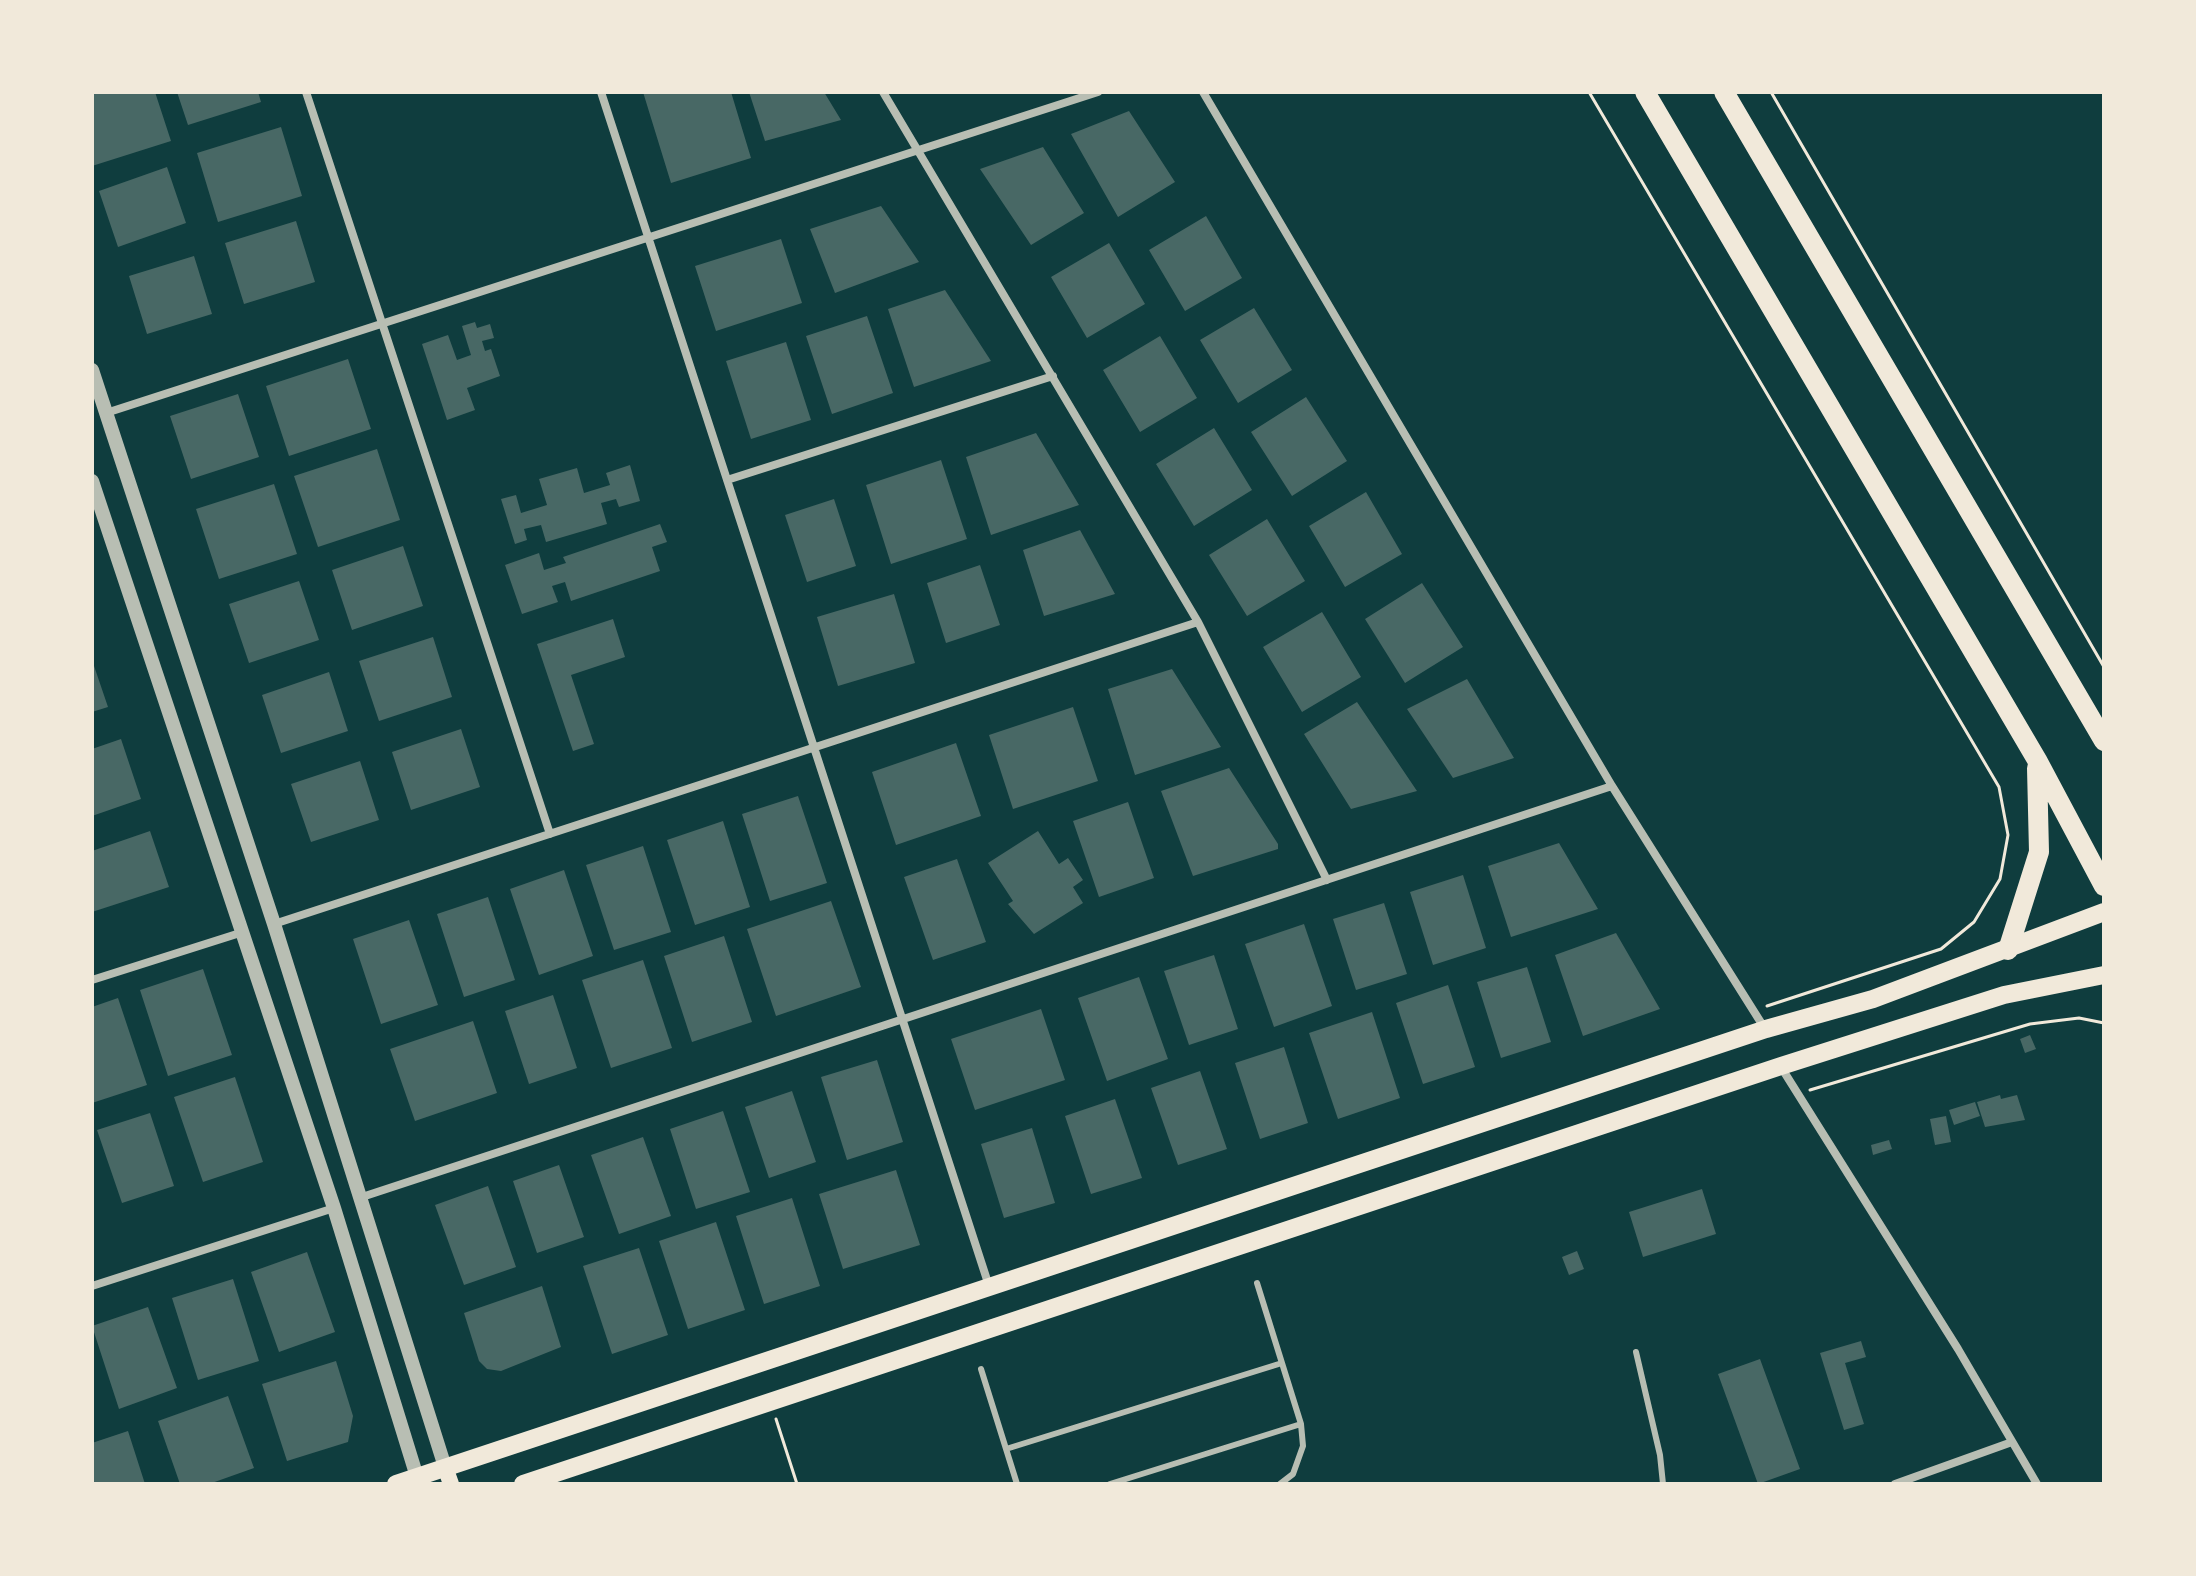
<!DOCTYPE html>
<style>
body{margin:0}
#map{position:relative;width:2196px;height:1576px;overflow:hidden;background:#0f3d3e;font-family:Quicksand,sans-serif}
canvas{display:block}
.frame{position:absolute;inset:0;border:94px solid #f1e9da;pointer-events:none}
</style>
<div id="map">
<canvas width="2196" height="1576"></canvas>
<div class="frame"></div>
</div>
<script>
const g = document.querySelector('canvas').getContext('2d');
g.lineJoin = 'round';
function fill(path, color) { g.fillStyle = color; g.fill(path, 'evenodd'); }
const toPath = rows => new Path2D(rows.map(r => 'M' + r).join(''));
function trace(path, color, width, dash) { g.strokeStyle = color; g.lineWidth = width; g.lineCap = dash ? 'butt' : 'round'; g.setLineDash(dash || []); g.stroke(path); }
fill(toPath([
 [92,92,155,92,171,141,92,166],
 [177,92,258,92,261,102,188,125],
 [643,92,731,92,751,158,671,183],
 [749,92,824,92,841,120,765,141],
 [1129,111,1175,182,1118,217,1071,134],
 [281,127,302,196,218,222,197,153],
 [1043,147,1084,213,1031,245,980,169],
 [167,167,186,223,118,247,99,191],
 [881,206,919,262,835,293,810,229],
 [1206,216,1242,278,1185,311,1149,250],
 [296,221,315,282,244,304,225,243],
 [781,239,802,303,716,331,695,266],
 [1109,243,1145,304,1087,338,1051,277],
 [194,256,212,314,147,334,129,276],
 [945,290,991,361,914,387,888,309],
 [1254,308,1292,370,1238,403,1200,340],
 [867,316,893,393,832,414,806,336],
 [475,322,477,328,490,324,494,338,482,341,485,351,491,349,500,376,467,388,475,410,447,420,422,344,448,335,457,360,471,355,462,326],
 [1160,336,1197,398,1140,432,1103,370],
 [786,342,811,420,751,439,726,361],
 [348,359,371,429,289,456,266,386],
 [238,394,259,457,191,479,170,416],
 [1306,397,1347,461,1292,496,1251,432],
 [1214,428,1252,490,1194,526,1156,464],
 [1036,433,1079,505,991,535,966,457],
 [377,449,400,520,318,547,294,476],
 [941,460,967,539,891,564,866,485],
 [630,465,640,501,619,507,616,499,601,503,607,524,546,542,541,525,524,529,527,540,515,544,501,499,516,495,521,513,547,505,539,479,577,468,584,493,610,485,606,473],
 [274,484,297,554,219,579,196,509],
 [1366,492,1402,554,1345,587,1309,526],
 [834,499,856,566,807,582,785,515],
 [1267,519,1305,581,1247,616,1209,555],
 [660,524,667,542,652,547,660,571,571,601,565,582,552,586,558,602,522,614,505,565,539,553,544,570,566,563,563,557],
 [1080,530,1115,594,1044,616,1023,550],
 [403,546,423,606,352,630,332,570],
 [980,565,1000,625,946,643,927,583],
 [299,581,319,640,249,663,229,604],
 [1422,583,1463,647,1405,683,1365,619],
 [894,594,915,663,838,686,817,617],
 [1322,612,1361,677,1302,712,1263,647],
 [613,619,625,657,571,675,594,744,573,751,537,644],
 [433,637,452,697,379,721,359,661],
 [92,660,108,707,92,712],
 [1172,669,1221,747,1135,775,1108,689],
 [329,672,348,731,281,753,262,695],
 [1467,679,1514,758,1453,778,1407,709],
 [1357,702,1417,791,1351,809,1304,734],
 [1073,707,1098,781,1013,809,989,735],
 [461,729,480,787,411,810,392,752],
 [121,739,141,799,92,816,92,749],
 [956,743,981,816,896,845,872,772],
 [360,761,379,820,311,842,291,784],
 [1229,768,1278,844,1278,849,1193,876,1161,791],
 [798,796,827,883,770,901,742,814],
 [1128,802,1154,878,1099,897,1073,821],
 [723,821,750,907,695,925,667,840],
 [150,831,169,887,92,912,92,851],
 [1038,831,1059,864,1068,858,1083,880,1073,887,1083,903,1034,934,1008,904,1013,901,988,863],
 [1559,843,1598,909,1511,937,1488,866],
 [643,846,671,932,614,950,586,865],
 [957,859,986,942,933,960,904,877],
 [564,870,593,956,539,975,510,889],
 [1463,875,1486,948,1433,965,1410,892],
 [488,897,515,980,464,997,437,914],
 [831,901,861,987,776,1016,747,929],
 [1384,903,1407,974,1356,990,1333,919],
 [409,920,438,1005,381,1024,353,939],
 [1304,924,1332,1006,1274,1027,1245,944],
 [1616,933,1660,1009,1583,1036,1555,955],
 [724,936,752,1022,692,1042,664,956],
 [1214,955,1238,1029,1189,1045,1164,971],
 [643,960,672,1048,611,1068,582,980],
 [1527,967,1551,1042,1501,1058,1477,982],
 [203,969,232,1055,168,1076,140,990],
 [1139,977,1168,1059,1107,1081,1078,998],
 [1448,985,1475,1067,1423,1084,1396,1003],
 [553,995,577,1068,529,1084,505,1011],
 [118,998,147,1085,92,1103,92,1007],
 [1041,1009,1065,1080,975,1110,951,1039],
 [1372,1012,1400,1098,1338,1119,1309,1033],
 [473,1021,497,1093,415,1121,390,1049],
 [2030,1035,2036,1049,2025,1053,2020,1039],
 [1284,1047,1308,1123,1260,1139,1235,1063],
 [877,1060,903,1142,847,1160,821,1077],
 [1200,1071,1227,1149,1178,1165,1151,1088],
 [235,1077,263,1162,203,1182,174,1097],
 [792,1091,816,1162,769,1178,745,1107],
 [2000,1095,2001,1099,2017,1095,2025,1120,1985,1127,1977,1102],
 [1115,1099,1142,1178,1091,1194,1065,1116],
 [1975,1102,1980,1116,1954,1125,1949,1110],
 [723,1111,750,1192,696,1209,670,1129],
 [150,1113,174,1186,122,1203,97,1130],
 [1946,1116,1951,1142,1935,1145,1930,1119],
 [1032,1128,1055,1203,1004,1218,981,1144],
 [643,1137,671,1216,619,1234,591,1155],
 [1889,1140,1892,1149,1873,1155,1871,1145],
 [559,1165,584,1237,537,1253,513,1181],
 [896,1170,920,1245,843,1269,819,1194],
 [488,1186,516,1267,464,1285,435,1205],
 [1702,1189,1716,1234,1643,1257,1629,1212],
 [792,1198,820,1286,764,1304,736,1216],
 [716,1222,745,1310,688,1329,659,1241],
 [639,1248,668,1335,612,1354,583,1266],
 [1577,1251,1584,1269,1569,1275,1562,1257],
 [307,1252,335,1332,279,1352,251,1272],
 [233,1279,259,1361,198,1380,172,1298],
 [542,1286,561,1347,501,1371,487,1369,479,1361,464,1313],
 [148,1307,177,1388,119,1409,92,1326],
 [1861,1341,1866,1357,1845,1363,1864,1424,1844,1430,1820,1353],
 [1760,1359,1800,1469,1758,1484,1718,1374],
 [336,1361,353,1416,348,1442,287,1461,262,1384],
 [228,1396,254,1468,209,1484,180,1484,158,1421],
 [128,1431,145,1484,92,1484,92,1443]
]), '#486865');
trace(toPath([
 [1589,92,1999,787,2008,835,2000,879,1974,922,1941,949,1767,1006],
 [1771,92,2104,667],
 [1810,1090,2030,1024,2079,1018,2104,1023],
 [776,1419,797,1484]
]), '#f1e9da', 3);
trace(toPath([
 [1257,1283,1301,1424,1303,1446,1293,1474,1280,1484],
 [1636,1352,1660,1455,1663,1484],
 [981,1369,1017,1484],
 [1006,1449,1282,1363],
 [1110,1484,1301,1424]
]), '#b8beb3', 6);
trace(toPath([
 [306,92,550,834],
 [601,92,989,1286],
 [883,92,1198,622,1327,880],
 [1203,92,1612,786,1765,1029],
 [106,413,1098,92],
 [727,480,1053,376],
 [274,924,1198,622],
 [92,980,240,933],
 [1781,1067,1958,1349,2037,1484],
 [362,1197,1612,786],
 [92,1286,334,1208],
 [1895,1484,2012,1442]
]), '#b8beb3', 8);
trace(toPath([
 [92,370,274,924,445,1467],
 [92,481,334,1208,417,1477]
]), '#b8beb3', 14);
trace(toPath([
 [445,1467,451,1484]
]), '#f1e9da', 16);
trace(toPath([
 [396,1484,1766,1029,1873,999,2104,912],
 [523,1484,1781,1066,2004,995,2104,975]
]), '#f1e9da', 18);
trace(toPath([
 [1645,92,2037,760,2104,886],
 [1724,92,2104,741],
 [2008,950,2039,852,2037,768]
]), '#f1e9da', 20);
</script>
